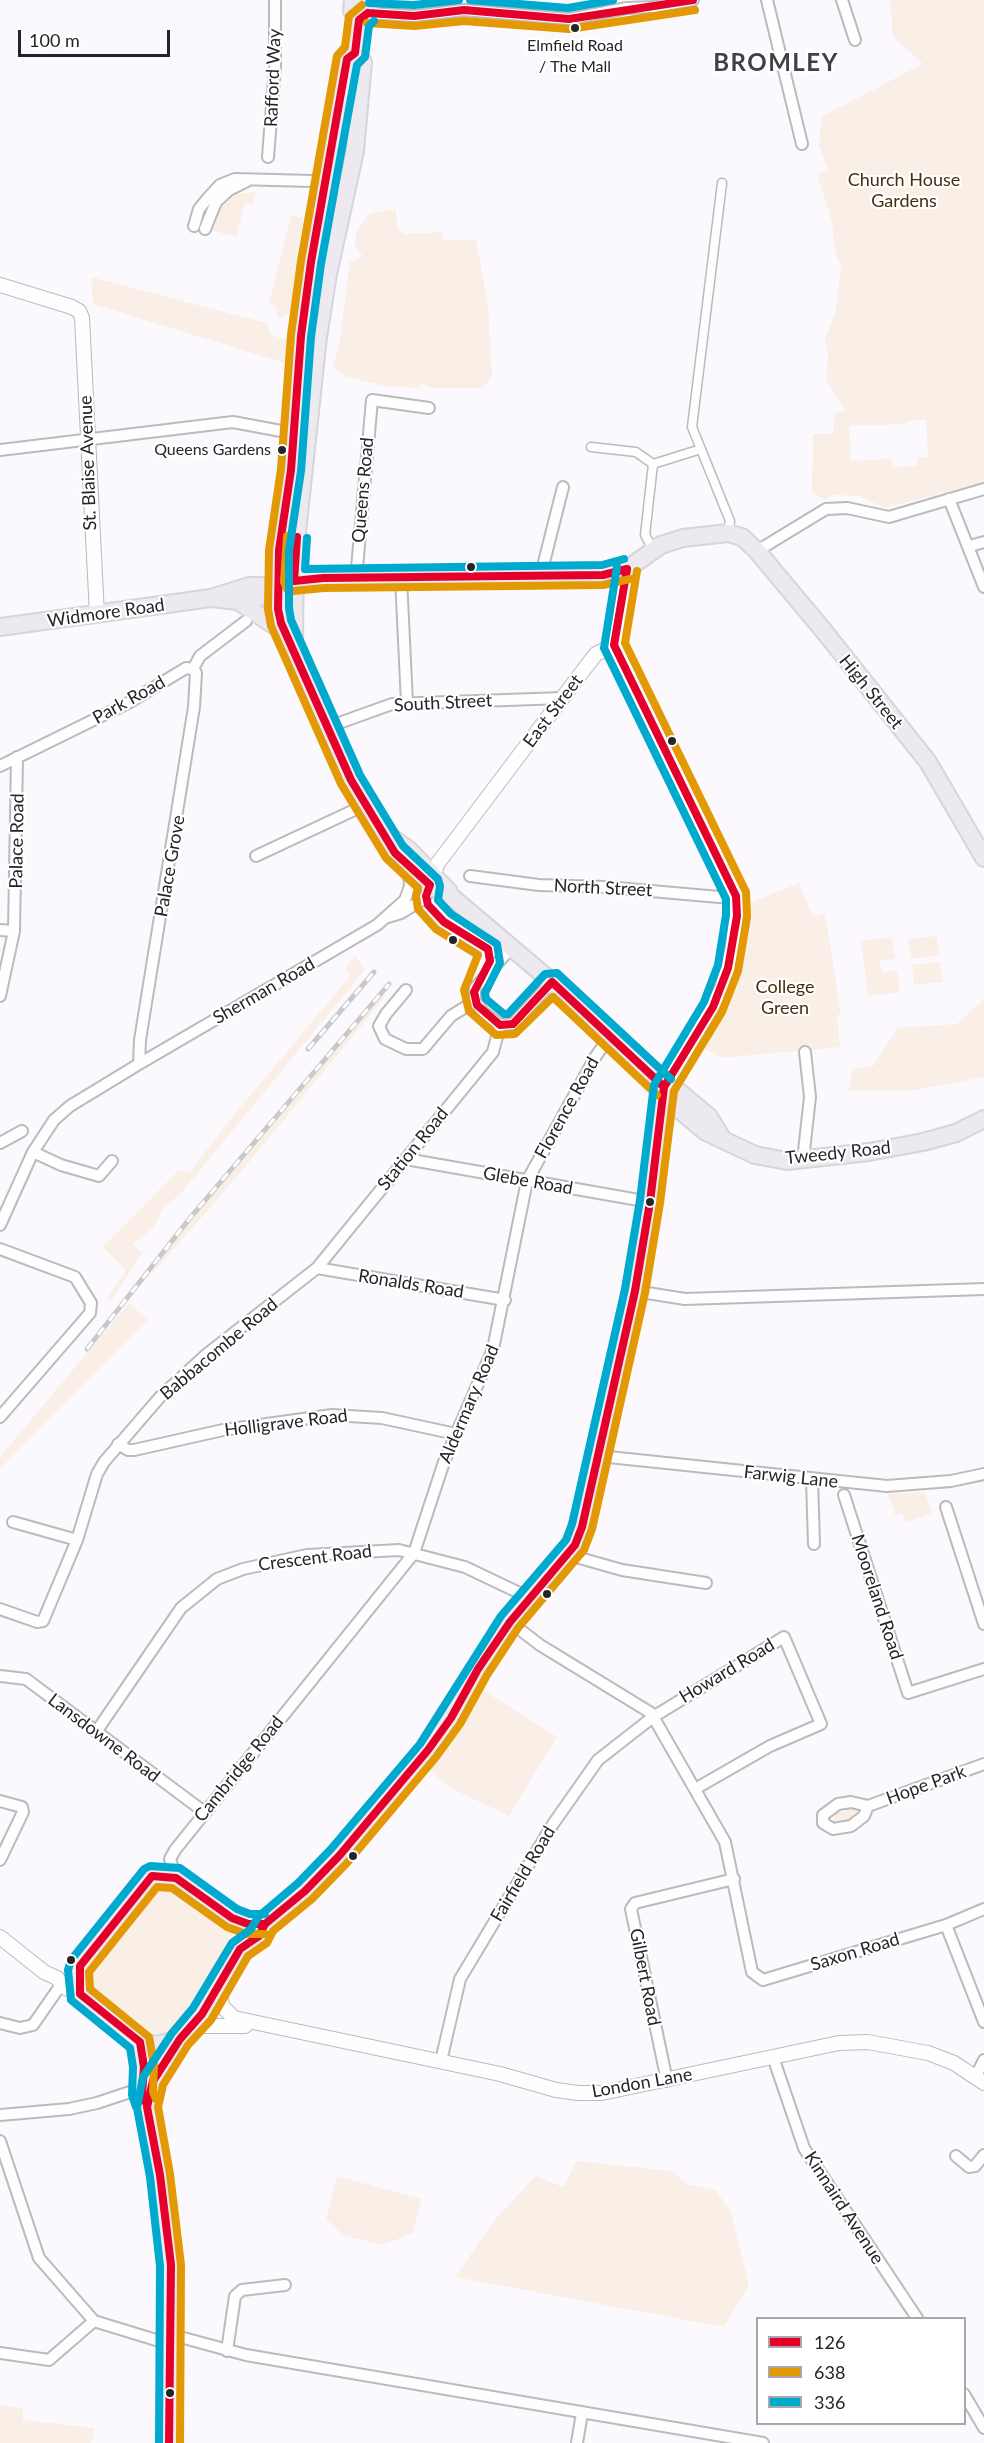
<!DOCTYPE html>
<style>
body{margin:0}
#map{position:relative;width:984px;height:2443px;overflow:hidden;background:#fbf9fe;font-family:Lato,sans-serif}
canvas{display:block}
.legend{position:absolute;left:756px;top:2317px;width:210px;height:108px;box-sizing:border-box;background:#fff;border:2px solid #a8a7a9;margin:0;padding:8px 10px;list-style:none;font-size:18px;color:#252427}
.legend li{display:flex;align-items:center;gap:12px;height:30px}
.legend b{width:30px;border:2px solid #a8a7a9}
.scale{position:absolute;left:18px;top:30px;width:152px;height:27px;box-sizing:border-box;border:3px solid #252427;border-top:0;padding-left:8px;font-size:18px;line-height:21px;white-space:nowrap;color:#252427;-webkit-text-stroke:4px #fff;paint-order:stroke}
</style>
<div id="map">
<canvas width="984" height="2443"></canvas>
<ul class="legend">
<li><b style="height:8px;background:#e4002b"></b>126</li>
<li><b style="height:8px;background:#e29904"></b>638</li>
<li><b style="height:8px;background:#00a9ce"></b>336</li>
</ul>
<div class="scale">100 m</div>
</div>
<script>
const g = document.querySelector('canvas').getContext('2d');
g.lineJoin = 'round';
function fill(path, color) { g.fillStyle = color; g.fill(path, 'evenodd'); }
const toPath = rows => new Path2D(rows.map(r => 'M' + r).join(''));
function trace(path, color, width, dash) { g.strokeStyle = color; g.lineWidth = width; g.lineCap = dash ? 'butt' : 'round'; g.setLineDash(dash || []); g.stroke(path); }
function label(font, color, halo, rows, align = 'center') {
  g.font = font + ' Lato,sans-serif'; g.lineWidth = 4.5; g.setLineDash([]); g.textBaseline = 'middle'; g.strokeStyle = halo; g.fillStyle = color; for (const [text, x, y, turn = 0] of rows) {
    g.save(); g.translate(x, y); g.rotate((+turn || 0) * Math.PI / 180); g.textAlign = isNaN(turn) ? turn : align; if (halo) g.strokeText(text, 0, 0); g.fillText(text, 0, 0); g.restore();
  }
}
fill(toPath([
 [890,0,984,0,984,482,885,508,859,496,833,495,825,500,812,493,813,434,833,434,835,413,846,411,826,380,828,357,825,339,836,311,841,267,835,251,832,223,817,174,828,170,819,145,822,116,923,64,893,37],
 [926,420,928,457,917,458,918,466,894,467,890,459,851,461,849,426,906,424,907,421],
 [256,192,253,204,245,203,236,237,210,230,216,213,236,194],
 [396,209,397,228,404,234,442,232,443,240,476,240,488,305,492,377,482,388,432,388,422,383,419,388,385,386,345,376,333,366,340,340,350,261,354,262,362,255,355,246,356,232,370,213],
 [291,215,304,218,299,244,295,313,278,318,275,305,269,304],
 [91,277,267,323,271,335,291,341,288,364,93,304],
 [799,883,813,917,825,913,841,1014,837,1015,840,1047,720,1058,700,1046,727,1002,738,975,746,908,750,903],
 [937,936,939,955,911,959,908,939],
 [892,937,895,959,882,960,879,964,883,972,897,970,900,992,868,996,861,941],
 [355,956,365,970,182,1192,163,1209,154,1227,133,1245,142,1253,112,1300,106,1298,126,1271,103,1247,179,1170,190,1172,228,1122,350,976,346,967],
 [940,962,943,982,914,985,912,965],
 [383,993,386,996,240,1173,145,1282,178,1235],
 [984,999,984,1077,916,1090,849,1091,852,1069,873,1066,898,1028,957,1024],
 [129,1303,148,1320,0,1469,0,1457],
 [925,1492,932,1514,906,1522,902,1513,895,1515,888,1494],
 [478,1687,557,1737,509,1816,451,1788,423,1766,448,1737],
 [855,1808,859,1810,858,1815,847,1822,834,1824,832,1822,836,1813],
 [157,1886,173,1890,223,1923,232,1932,234,1938,231,1950,203,2002,184,2024,167,2035,150,2035,89,1992,82,1981,87,1964,144,1896],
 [577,2161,672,2171,687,2184,715,2190,730,2210,749,2285,724,2327,455,2277,496,2218,536,2176,563,2187],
 [337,2176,421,2199,413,2233,383,2245,342,2235,326,2219],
 [0,2405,23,2409,23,2420,95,2428,91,2443,0,2443]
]), '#faefe6');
const pedestrian = toPath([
 [722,183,692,427,730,521,728,533],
 [591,447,636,452,653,464],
 [653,549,645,535,653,464,701,449]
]);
const minor = toPath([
 [767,0,802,144],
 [842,0,855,40],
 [368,13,414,16,464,10,569,19,627,8,653,7,693,0],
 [268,157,275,67,275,0],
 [194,226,199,209,208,198,220,185,235,179,312,181,348,190],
 [205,229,216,202,229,190,247,181],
 [0,450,233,422,281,431],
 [949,499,984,587],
 [970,546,984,542],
 [757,551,826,509,847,508,889,517,984,489],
 [541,574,563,487],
 [401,578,407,703],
 [356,579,372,400,429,408],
 [193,669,200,656,246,621],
 [328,727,392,704,563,698],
 [0,766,130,702,186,668,193,669],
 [256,856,365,805],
 [470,876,539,885,606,887,719,897,736,896],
 [388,917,401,913,419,902,426,896,430,885],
 [0,930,14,931],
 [512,947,475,988,475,1001,483,1012,500,1025,513,1024,552,982],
 [406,990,386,1014,379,1026,385,1039,406,1049,423,1049,451,1016,475,1001],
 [0,996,14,931,17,757],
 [139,1064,140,1040,194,707,196,673,193,669],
 [0,1143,22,1131],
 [33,1152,61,1165,99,1176,112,1161],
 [406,1159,650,1202],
 [803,1160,810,1097,805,1052],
 [0,1225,33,1152,54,1120,70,1106,139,1064,377,925,405,900,410,886,409,869],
 [0,1249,75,1277,91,1303,90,1313,0,1417],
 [317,1268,505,1300],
 [635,1291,685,1299,984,1289],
 [118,1444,128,1450,134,1450,223,1430,332,1415,382,1418,456,1434],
 [599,1456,887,1486,951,1481,984,1474],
 [812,1479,814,1544],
 [844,1495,908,1693,984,1669],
 [946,1507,984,1624],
 [13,1522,77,1540],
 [569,1555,622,1570,706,1583],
 [0,1609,37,1622,43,1621,77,1540,97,1474,104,1462,160,1397,207,1354,317,1268,493,1052,500,1025],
 [510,1622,540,1645,651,1713,725,1842,752,1972,763,1980,946,1925],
 [0,1676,26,1679,203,1811],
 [96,1732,181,1608,217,1579,243,1569,307,1555,399,1550,465,1567,530,1598],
 [0,1801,22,1807,23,1812,0,1860],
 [868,1806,864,1816,851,1826,833,1829,823,1823,823,1815,838,1804,851,1802,868,1806,984,1764],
 [176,1878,170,1859,175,1850,414,1553,444,1462,493,1349,527,1181,596,1056,610,1036],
 [984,1909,946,1925,984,2022],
 [0,2023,20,2028,33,2025,58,1989,64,1987],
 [773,2057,804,2148,917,2318],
 [441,2061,460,1979,553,1824,598,1760,653,1717,784,1637,821,1724,770,1746,695,1789],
 [976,2076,984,2060],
 [667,2081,631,1909,635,1903,734,1879],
 [0,2115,69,2109,97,2103,142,2088],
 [0,2141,39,2258,94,2321,169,2344],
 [956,2156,969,2167,975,2166,984,2155],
 [169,2334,246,2355,763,2443],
 [227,2351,235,2296,242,2290,285,2285],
 [0,2353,49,2360,94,2321],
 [964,2394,984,2428],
 [577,2443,582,2413]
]);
const tertiary = toPath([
 [0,285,72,307,79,311,82,318,97,615],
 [627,569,614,645,736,896,737,903,733,948,722,989,664,1087],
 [430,883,438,863,582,672,596,654,614,645],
 [0,1937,44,1972,57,1978,64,1987,80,1994],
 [219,1986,222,2006,234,2018,500,2074,556,2090,578,2093,602,2093,839,2043,868,2042,928,2053,954,2063,984,2083],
 [185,2034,200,2026,245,2026]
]);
const primary = toPath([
 [353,0,352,11,359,20,355,53,347,59,341,89,304,310,291,470,279,550,278,590,279,616,284,632,294,648,351,780,395,853,409,869,430,885,453,898,552,982,664,1087,670,1102,706,1132,755,1155,787,1161,869,1152,923,1142,956,1133,984,1119],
 [359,20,368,13,370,0],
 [211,598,238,601,254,599,294,581,306,579,608,574,627,569,661,545,683,538,728,533,742,537,757,551,823,630,928,762,984,858],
 [238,601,284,632],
 [0,627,211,598,249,586,262,586,278,590],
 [294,645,295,551,318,337,328,274,355,151,363,62,355,53],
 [387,834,409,850,449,892],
 [664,1087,678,1091,709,1117,723,1140],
 [180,2039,157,2045,140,2042,80,1994,78,1970,80,1966,152,1876,176,1878,232,1918,248,1924,265,1924],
 [140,2042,144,2098],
 [169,2443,171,2265,160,2175,147,2107,153,2081,180,2039,202,2014,240,1949,259,1936,265,1924,305,1891,339,1856,428,1750,451,1718,478,1669,510,1622,575,1545,582,1527,635,1291,650,1202,664,1090]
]);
trace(pedestrian, '#bbbabd', 11);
trace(minor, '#bbbabd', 14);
trace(tertiary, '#bbbabd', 16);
trace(primary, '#d6d5d8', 20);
trace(pedestrian, '#fefeff', 8);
trace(minor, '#fefeff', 10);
trace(tertiary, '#fefeff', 14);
trace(primary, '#ece9f1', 16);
const rail = toPath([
 [308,1049,374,972],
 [87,1349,190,1218,389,984]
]);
trace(rail, '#c9c9ca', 5);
trace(rail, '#fff', 3, [9]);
trace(toPath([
 [368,13,359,20,355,53,347,59,311,262,301,336,291,470,279,550,278,609,281,623,351,780,395,853,430,885,426,896,428,905,444,922,488,949,490,961,474,992,477,1005,500,1025,513,1024,552,982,664,1087],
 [368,13,414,16,464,10,569,19,693,0],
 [297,537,294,581,323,578,603,575,627,569],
 [146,2103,142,2094,144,2067,140,2042,80,1994,80,1966,152,1876,176,1878,232,1918,248,1924,265,1924],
 [169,2443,171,2265,160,2175,147,2107,153,2081,180,2039,202,2014,240,1949,259,1936,265,1924,305,1891,339,1856,428,1750,451,1718,478,1669,510,1622,575,1545,582,1527,635,1291,650,1202,664,1087,713,1007,728,968,737,916,736,896,614,645,627,569]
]), '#e4002b', 8);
trace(toPath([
 [362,5,349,16,345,47,337,56,301,261,291,335,281,469,269,550,268,609,271,626,341,784,386,858,418,888,416,896,418,909,436,929,478,955,464,990,469,1011,496,1035,515,1034,553,997,657,1095],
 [367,23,414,26,464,21,569,29,695,10],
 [287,536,284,582,287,589,293,591,324,588,603,585,630,579],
 [156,2099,153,2092,154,2065,149,2037,90,1989,89,1972,157,1887,172,1888,227,1927,246,1934,265,1934],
 [180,2443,181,2265,170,2174,158,2107,163,2085,188,2045,211,2020,248,1956,267,1943,273,1931,312,1899,347,1863,436,1757,460,1724,487,1675,518,1628,584,1550,592,1529,645,1293,660,1203,674,1091,722,1012,738,971,747,917,746,892,625,643,637,571]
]), '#e29904', 8);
trace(toPath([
 [470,0,568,8,613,0],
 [369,3,414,5,459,0],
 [374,21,369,26,365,57,357,65,321,264,311,337,301,471,289,551,289,608,291,620,360,775,403,846,438,879,440,886,438,900,451,914,497,944,500,963,485,993,486,999,504,1014,508,1014,545,974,557,973,671,1079],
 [307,538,305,569,602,565,624,559],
 [136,2107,132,2095,133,2067,130,2048,71,2000,68,1970,71,1960,144,1869,150,1866,180,1868,237,1909,250,1914,265,1914],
 [159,2443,160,2266,150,2177,137,2108,143,2077,172,2033,193,2008,232,1943,251,1929,258,1917,298,1883,331,1849,420,1744,501,1616,566,1540,572,1524,625,1289,640,1200,654,1085,704,1002,718,965,726,915,726,899,604,648,617,567]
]), '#00a9ce', 8);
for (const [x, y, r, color] of [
 [575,28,5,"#252427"],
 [282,450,5,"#252427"],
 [471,567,5,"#252427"],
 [672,741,5,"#252427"],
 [453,940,5,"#252427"],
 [650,1202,5,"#252427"],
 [547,1594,5,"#252427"],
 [353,1856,5,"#252427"],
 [71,1960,5,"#252427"],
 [170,2393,5,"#252427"]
]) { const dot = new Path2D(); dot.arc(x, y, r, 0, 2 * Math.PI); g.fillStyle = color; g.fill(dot); trace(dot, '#fff', 2); }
label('16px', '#252427', '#fff', [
 ["Elmfield Road",575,46],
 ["/ The Mall",575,67],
 ["Queens Gardens",271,450,"right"]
]);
label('18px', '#252427', '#fff', [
 ["Rafford Way",273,78,-88],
 ["St. Blaise Avenue",88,463,-92],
 ["Queens Road",363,490,-85],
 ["Widmore Road",106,613,-8],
 ["High Street",871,692,51],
 ["Park Road",129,700,-29],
 ["South Street",443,703,-3],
 ["East Street",553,711,-53],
 ["Palace Road",17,841,-89],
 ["Palace Grove",170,866,-80],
 ["North Street",603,888,3],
 ["Sherman Road",264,991,-30],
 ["Florence Road",567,1108,-61],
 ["Station Road",413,1149,-51],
 ["Tweedy Road",838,1153,-6],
 ["Glebe Road",528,1181,10],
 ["Ronalds Road",411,1284,9],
 ["Babbacombe Road",219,1349,-40],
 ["Aldermary Road",469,1404,-67],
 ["Holligrave Road",286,1423,-7],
 ["Farwig Lane",791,1477,6],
 ["Crescent Road",315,1558,-7],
 ["Mooreland Road",877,1597,72],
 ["Howard Road",727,1671,-31],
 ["Lansdowne Road",104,1738,37],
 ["Cambridge Road",239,1769,-51],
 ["Hope Park",926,1785,-20],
 ["Fairfield Road",523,1874,-59],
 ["Saxon Road",855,1952,-17],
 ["Gilbert Road",645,1977,79],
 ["London Lane",642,2083,-10],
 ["Kinnaird Avenue",844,2208,57]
]);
label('18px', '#472d0d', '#fff', [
 ["Church House",904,180],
 ["Gardens",904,201],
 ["College",785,987],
 ["Green",785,1008]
]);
g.letterSpacing = '1.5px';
label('bold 24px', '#424047', '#fff', [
 ["BROMLEY",776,63]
]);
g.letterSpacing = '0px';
</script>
